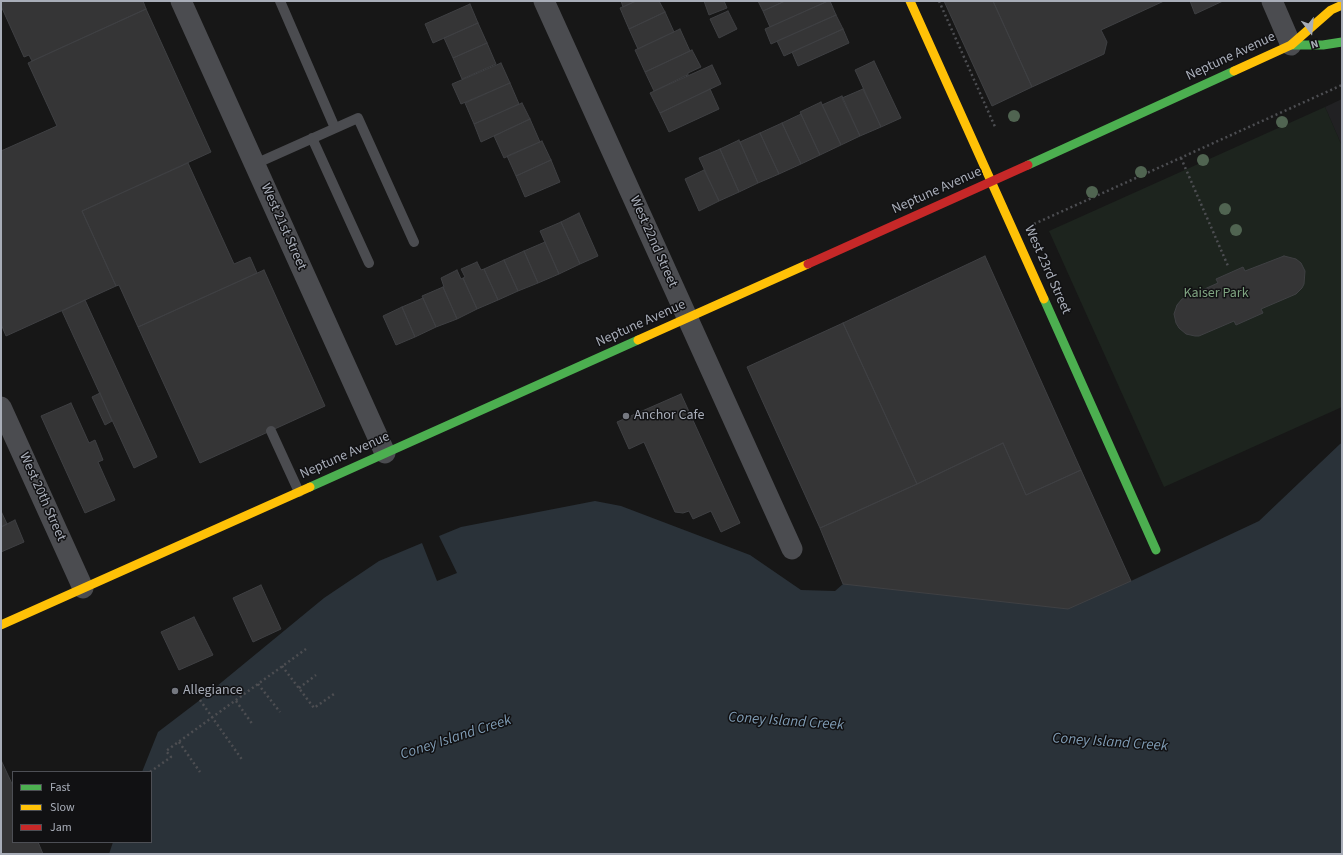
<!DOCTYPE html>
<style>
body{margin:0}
#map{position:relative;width:1343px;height:855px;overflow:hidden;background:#171717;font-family:"Source Sans 3",sans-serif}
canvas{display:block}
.frame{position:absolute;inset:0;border:2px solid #a8adb8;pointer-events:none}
.legend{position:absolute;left:12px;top:771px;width:140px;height:72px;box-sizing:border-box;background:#111113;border:1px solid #4d4f55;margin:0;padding:5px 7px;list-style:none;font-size:12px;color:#a8adb8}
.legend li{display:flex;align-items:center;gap:8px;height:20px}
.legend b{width:20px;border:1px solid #4d4f55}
.north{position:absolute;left:1291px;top:12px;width:40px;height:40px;-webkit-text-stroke:3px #111113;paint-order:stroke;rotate:164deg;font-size:11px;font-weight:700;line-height:16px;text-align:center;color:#a8adb8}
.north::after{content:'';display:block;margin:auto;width:14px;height:18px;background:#a8adb8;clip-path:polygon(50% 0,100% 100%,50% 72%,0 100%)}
</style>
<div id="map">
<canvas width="1343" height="855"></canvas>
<div class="frame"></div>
<ul class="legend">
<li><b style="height:5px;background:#4caf50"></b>Fast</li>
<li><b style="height:5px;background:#ffc107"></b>Slow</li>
<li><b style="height:5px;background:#c62828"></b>Jam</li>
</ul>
<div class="north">N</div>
</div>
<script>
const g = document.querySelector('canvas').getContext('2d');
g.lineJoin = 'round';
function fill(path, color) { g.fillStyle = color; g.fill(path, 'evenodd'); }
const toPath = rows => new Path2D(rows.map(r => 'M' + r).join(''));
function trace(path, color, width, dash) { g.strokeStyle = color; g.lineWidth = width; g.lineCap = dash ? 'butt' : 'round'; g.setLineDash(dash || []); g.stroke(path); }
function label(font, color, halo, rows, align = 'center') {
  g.font = font + ' "Source Sans 3",sans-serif'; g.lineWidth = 3; g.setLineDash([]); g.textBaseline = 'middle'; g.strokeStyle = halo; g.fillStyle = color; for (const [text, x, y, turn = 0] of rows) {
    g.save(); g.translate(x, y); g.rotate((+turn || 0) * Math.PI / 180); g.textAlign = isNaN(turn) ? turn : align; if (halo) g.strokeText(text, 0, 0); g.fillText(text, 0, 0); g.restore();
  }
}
fill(toPath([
 [1342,99,1342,146,1325,107]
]), '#212123');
fill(toPath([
 [1325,107,1342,146,1342,407,1164,487,1049,231]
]), '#1d241e');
fill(toPath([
 [1342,443,1342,854,109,854,113,842,151,842,151,772,142,772,158,732,200,700,324,598,379,561,422,543,437,581,457,573,439,536,461,527,595,501,621,506,750,555,801,590,835,591,843,584,1131,581,1259,521,1340,444]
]), '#2a3239');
const building = toPath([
 [1,1,143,1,146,9,32,61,29,55,24,57,1,6,1,1],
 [621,1,636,1,623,7,621,1],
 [636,1,659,1,665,12,629,29,620,8,636,1],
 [704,1,724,1,727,8,709,15,704,1],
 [758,1,785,1,763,11,758,1],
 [785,1,828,1,770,27,763,11,785,1],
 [828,1,830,1,836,15,771,44,765,29,828,1],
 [944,1,993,1,1032,87,992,106,944,1],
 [993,1,1164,1,1101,30,1107,42,1104,54,1032,87,993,1],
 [1190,1,1223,1,1195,14,1190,1],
 [470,4,478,23,433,43,425,24,470,4],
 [146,9,211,152,82,211,116,286,6,336,1,324,1,151,57,126,28,63,146,9],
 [728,11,737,29,719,38,710,19,728,11],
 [665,12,674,32,638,49,629,29,665,12],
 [836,15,843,29,784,56,777,41,836,15],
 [478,23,487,43,453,58,444,38,478,23],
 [680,29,690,51,645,72,635,50,680,29],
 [843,29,849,43,798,66,792,52,843,29],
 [487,43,496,64,462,79,453,58,487,43],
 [692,50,701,67,688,73,688,75,685,76,654,91,645,72,692,50],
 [874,61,901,118,881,127,855,70,874,61],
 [501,63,510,83,461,104,452,84,501,63],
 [712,65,721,84,660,113,650,93,712,65],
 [510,83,519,104,474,124,465,103,510,83],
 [710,89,719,109,669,132,660,113,710,89],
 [863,89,881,127,860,136,842,98,863,89],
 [842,96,860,136,841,145,822,105,842,96],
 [821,102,841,145,820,155,800,112,821,102],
 [522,103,530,119,481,142,474,124,522,103],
 [801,114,820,155,801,164,782,123,801,114],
 [530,119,540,142,504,158,494,136,530,119],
 [782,123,801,164,779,174,760,133,782,123],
 [760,133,779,174,758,183,740,142,760,133],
 [739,140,758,183,739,192,720,149,739,140],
 [542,141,551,160,516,176,507,156,542,141],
 [720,149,739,192,719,201,699,158,720,149],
 [551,160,560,182,525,197,516,176,551,160],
 [188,163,234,264,250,257,257,273,138,327,119,285,116,286,82,211,188,163],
 [704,170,719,201,699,211,685,179,704,170],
 [579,213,598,256,580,264,561,222,579,213],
 [561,222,580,264,559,274,540,231,561,222],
 [545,242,559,274,538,283,524,251,545,242],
 [524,251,538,283,518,291,504,260,524,251],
 [985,256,1081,470,1026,495,1003,443,917,484,843,323,985,256],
 [1284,256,1296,259,1301,263,1305,271,1304,284,1302,288,1296,294,1261,309,1263,313,1236,325,1234,321,1199,336,1195,336,1186,334,1179,328,1176,323,1174,314,1177,305,1182,299,1218,283,1216,279,1243,267,1245,271,1284,256],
 [504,260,518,291,498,300,484,269,504,260],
 [477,262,481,270,484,269,498,300,477,309,463,278,465,277,461,269,477,262],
 [264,270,325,406,200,463,138,327,264,270],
 [457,270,461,279,463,278,477,309,457,319,443,287,444,287,441,278,457,270],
 [443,287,457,319,436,327,422,296,443,287],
 [423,298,436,327,415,337,402,307,423,298],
 [85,300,157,457,134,468,62,311,85,300],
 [402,307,415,337,396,345,383,316,402,307],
 [843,323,917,484,820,528,747,367,843,323],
 [100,393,112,421,105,425,92,397,100,393],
 [681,394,740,523,721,532,711,511,693,519,689,511,683,513,675,512,644,442,629,449,617,422,681,394],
 [71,403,89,443,95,440,103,460,98,462,115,500,85,513,41,416,71,403],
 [1003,443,1026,495,1081,470,1131,581,1068,609,843,584,820,528,917,484,1003,443],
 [1,511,7,524,1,527,1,511],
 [15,520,24,542,1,552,1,527,15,520],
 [261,585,281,629,253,642,233,598,261,585],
 [194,617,213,655,179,670,161,632,194,617],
 [1,760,13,786,13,842,38,842,43,854,1,854,1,760]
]);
fill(building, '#353536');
trace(building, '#3f4043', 1);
trace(toPath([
 [939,1,996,129],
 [1181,158,1228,266],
 [1034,224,1342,85],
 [282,666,314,708,334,694],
 [258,684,280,712],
 [299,688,316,675],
 [200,700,243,761],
 [236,701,253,725],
 [179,742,200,772],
 [150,772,171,757,166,751,306,649]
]), '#4d4e52', 2.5, [2, 3]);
trace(toPath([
 [280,1,335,128],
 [312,138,369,263],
 [255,164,358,118,414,242],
 [271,431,299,492]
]), '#4b4c50', 10);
trace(toPath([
 [181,1,385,453],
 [544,1,792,549],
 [1272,1,1291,45],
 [1,407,83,588]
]), '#4b4c50', 21);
trace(toPath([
 [1291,45,1323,45,1342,42],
 [1028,165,1234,71],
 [1044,299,1156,550],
 [310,487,638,340]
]), '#4caf50', 9);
trace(toPath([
 [910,1,1044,299],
 [1234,71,1291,45,1331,10,1342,5],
 [638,340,808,264],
 [1,625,310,487]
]), '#ffc107', 9);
trace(toPath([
 [808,264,1028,165]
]), '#c62828', 9);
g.fillStyle = '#506451';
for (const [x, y] of [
 [1014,116],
 [1282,122],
 [1203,160],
 [1141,172],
 [1092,192],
 [1225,209],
 [1236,230]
]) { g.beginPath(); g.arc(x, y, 6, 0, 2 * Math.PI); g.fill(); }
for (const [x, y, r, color] of [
 [626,416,4,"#757880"],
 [175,691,4,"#757880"]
]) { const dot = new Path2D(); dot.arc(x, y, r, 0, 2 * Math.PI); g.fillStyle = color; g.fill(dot); trace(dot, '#111113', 1.5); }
label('14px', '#a8adb8', '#111113', [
 ["Neptune Avenue",1231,57,-25],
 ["Neptune Avenue",937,191,-24],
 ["West 21st Street",283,227,66],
 ["West 22nd Street",653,242,66],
 ["West 23rd Street",1047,270,66],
 ["Neptune Avenue",641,324,-24],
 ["Neptune Avenue",345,456,-24],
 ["West 20th Street",42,497,66]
]);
label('14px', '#7fa381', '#111113', [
 ["Kaiser Park",1216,294]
]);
label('14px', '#a8adb8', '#111113', [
 ["Anchor Cafe",634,416],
 ["Allegiance",183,691]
], 'left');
label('italic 15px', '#7f9bb3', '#111113', [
 ["Coney Island Creek",786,722,4],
 ["Coney Island Creek",456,738,-18],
 ["Coney Island Creek",1110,743,4]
]);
</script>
